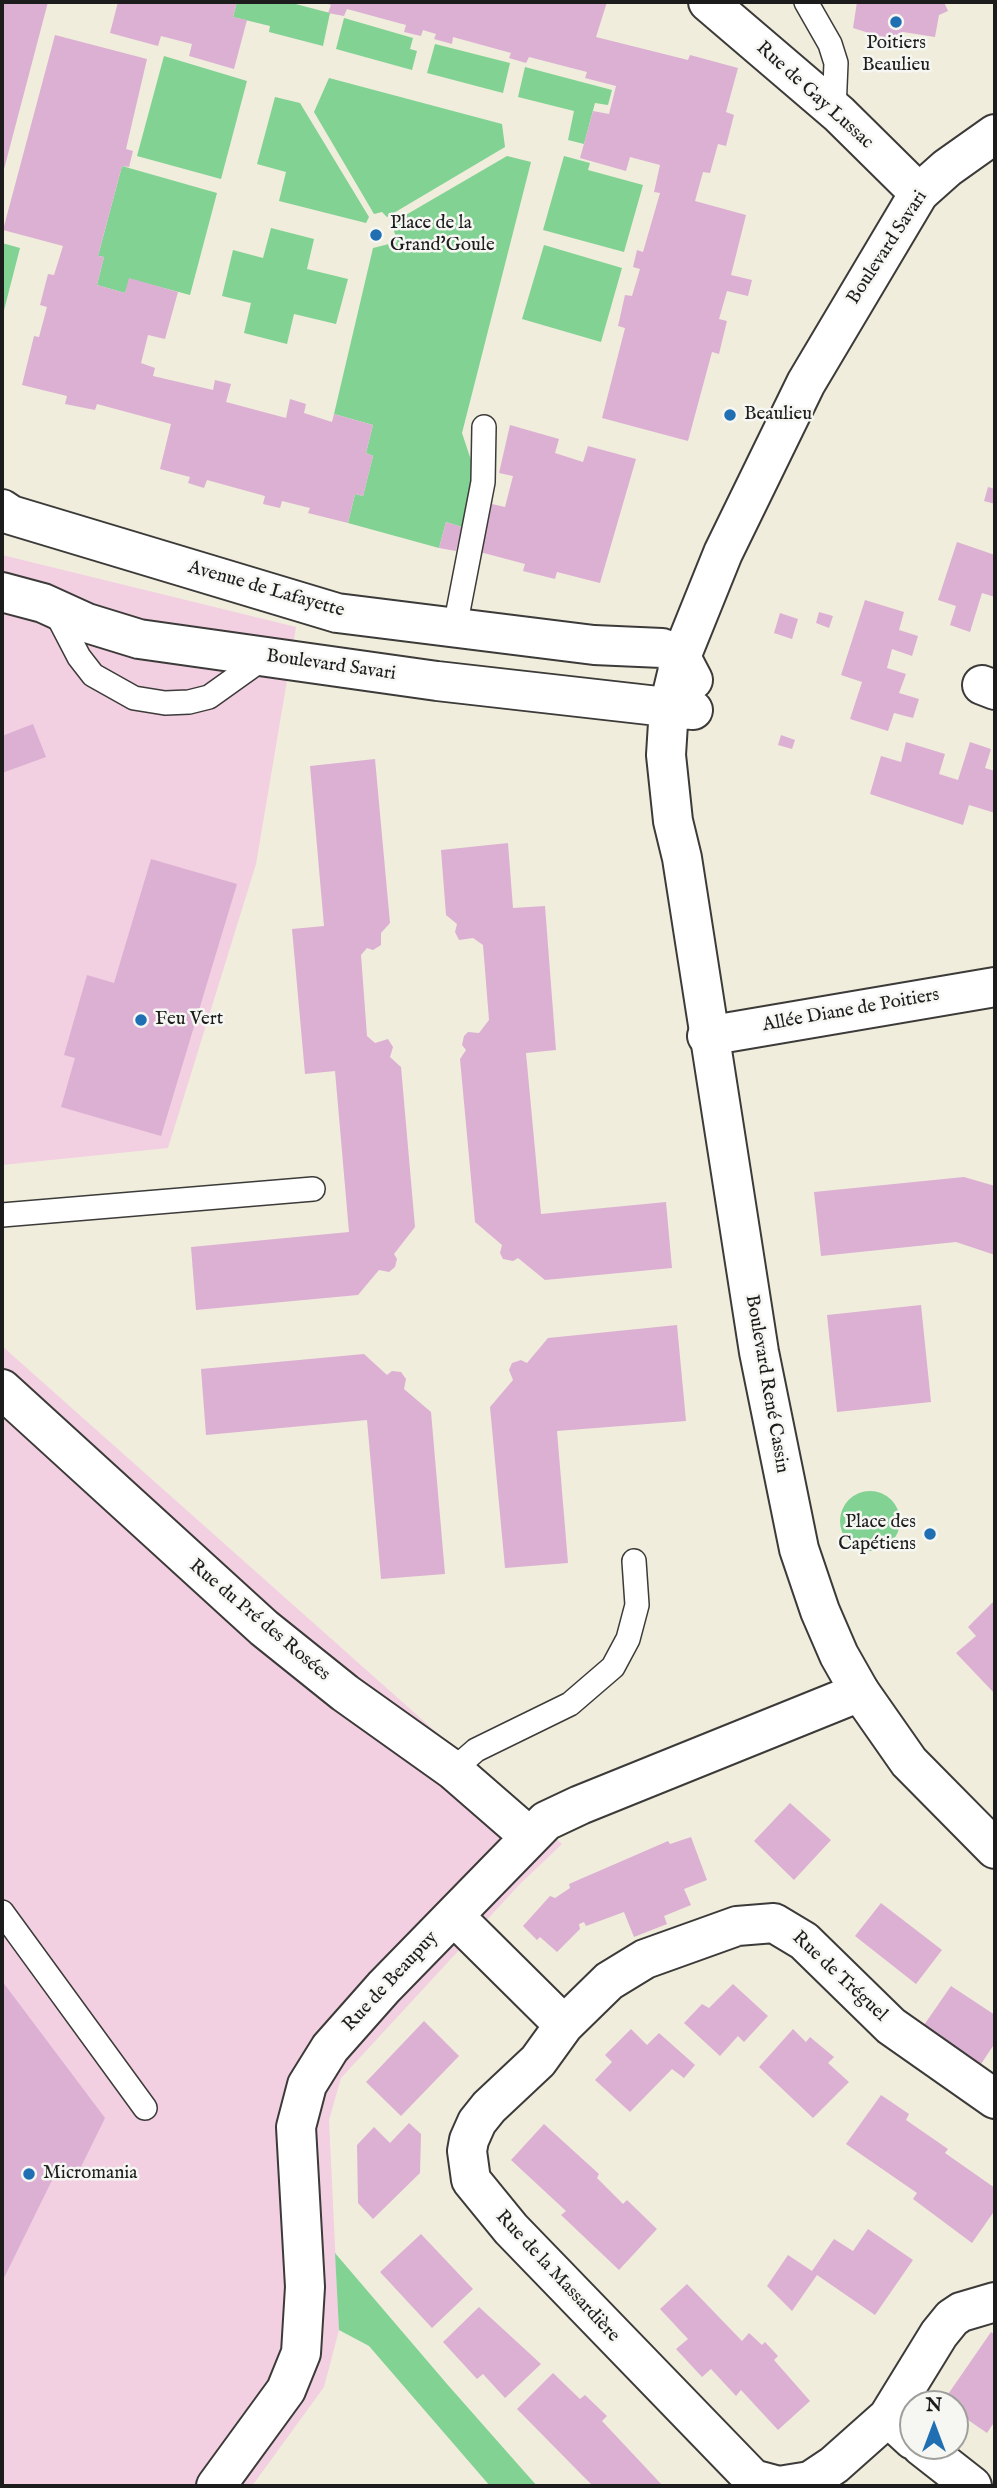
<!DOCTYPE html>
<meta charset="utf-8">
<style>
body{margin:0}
#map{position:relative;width:997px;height:2488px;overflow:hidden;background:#f0eddc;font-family:"IM FELL English",serif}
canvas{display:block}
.frame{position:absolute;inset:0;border:4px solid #1c1c1c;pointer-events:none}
.north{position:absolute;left:899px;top:2390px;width:70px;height:70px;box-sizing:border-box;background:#f6f6f2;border:2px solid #9f9f9c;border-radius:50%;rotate:0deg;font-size:19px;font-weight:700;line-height:28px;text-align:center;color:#1c1c1c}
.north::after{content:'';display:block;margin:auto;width:24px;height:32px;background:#1f6fb2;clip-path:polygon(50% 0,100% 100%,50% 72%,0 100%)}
</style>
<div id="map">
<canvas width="997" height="2488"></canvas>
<div class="frame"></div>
<div class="north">N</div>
</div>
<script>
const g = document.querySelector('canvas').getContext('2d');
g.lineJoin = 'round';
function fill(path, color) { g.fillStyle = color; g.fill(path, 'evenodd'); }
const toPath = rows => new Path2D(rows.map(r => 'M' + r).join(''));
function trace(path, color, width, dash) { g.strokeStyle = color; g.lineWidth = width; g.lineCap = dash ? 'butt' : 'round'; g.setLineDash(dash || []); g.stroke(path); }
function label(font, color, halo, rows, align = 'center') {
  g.font = font + ' "IM FELL English",serif'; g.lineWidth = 5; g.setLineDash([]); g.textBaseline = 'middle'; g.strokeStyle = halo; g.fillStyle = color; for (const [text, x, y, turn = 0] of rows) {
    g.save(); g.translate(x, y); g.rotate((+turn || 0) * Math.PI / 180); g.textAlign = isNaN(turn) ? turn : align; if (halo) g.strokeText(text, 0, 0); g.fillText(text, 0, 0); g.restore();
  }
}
fill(toPath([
 [2,555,296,627,256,864,168,1148,2,1165],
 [2,1346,562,1844,520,1884,341,2078,329,2120,339,2330,324,2387,252,2486,2,2486]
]), '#f2cfe1');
fill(toPath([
 [237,2,288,2,330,13,323,46,269,32,270,26,233,17],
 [344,18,413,38,410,49,417,51,412,70,336,49],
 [435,44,510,63,503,93,427,73],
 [164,56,247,81,221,179,137,156],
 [525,67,612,90,608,105,595,103,584,144,568,140,574,111,518,97],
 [329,78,502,124,505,147,387,217,382,212,374,214,314,112],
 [275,97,300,103,369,217,366,223,279,201,286,172,257,164],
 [507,156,531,162,462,433,474,469,469,507,462,527,446,522,439,548,348,523,355,494,363,496,373,456,366,453,373,425,334,414,373,248,397,242,392,223],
 [564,156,590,163,588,170,643,185,624,252,543,230],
 [122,166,217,193,190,295,130,279,125,293,97,285,104,257,98,256],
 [271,228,314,239,307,269,348,279,336,324,294,314,287,344,244,333,251,303,222,296,233,250,263,258],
 [2,243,20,248,2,318],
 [544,245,622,268,601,342,522,319],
 '840 1521a30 30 0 1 1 60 0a30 30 0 1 1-60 0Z',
 [335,2253,447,2384,537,2486,490,2486,369,2346,339,2330]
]), '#81d293');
fill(toPath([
 [2,2,48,2,3,173,2,173],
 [118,2,237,2,233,17,247,20,234,69,189,56,192,44,161,36,158,46,110,33],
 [322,2,607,2,596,37,688,60,690,55,738,68,726,112,734,115,726,146,718,144,710,173,703,172,695,201,746,215,731,275,752,280,748,296,727,291,719,319,727,321,719,354,712,352,688,441,602,418,625,328,618,326,625,295,632,296,640,269,633,267,637,250,643,252,660,193,654,192,660,165,630,157,626,171,580,158,593,111,609,114,616,86,585,78,587,72,529,57,526,63,509,58,511,53,453,37,452,44,434,39,436,34,423,30,421,36,404,32,406,25,347,9,344,16,328,13,331,5],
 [857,2,944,2,948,11,939,15,935,37,903,32,888,39,853,28],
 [55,35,147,59,126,149,133,151,129,167,122,166,98,256,104,257,97,285,125,293,129,278,178,292,165,339,148,335,141,363,155,368,153,376,213,390,215,380,231,384,226,402,286,418,290,399,306,404,304,413,332,422,334,414,373,425,366,453,373,456,363,496,355,494,348,523,308,513,310,508,282,501,280,508,263,504,265,496,207,480,204,488,188,483,190,477,160,469,171,424,97,404,95,410,65,404,67,396,22,385,34,336,39,337,47,307,40,305,48,274,54,275,63,246,3,230],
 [510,425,559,439,555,453,583,462,588,446,636,459,600,583,557,572,555,579,523,571,525,564,480,552,492,504,505,507,513,476,499,473],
 [988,487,995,489,995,504,984,501],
 [446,522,462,527,456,551,439,548],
 [957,542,995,555,995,597,982,593,970,632,950,625,956,606,938,600],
 [865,600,904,612,899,630,918,636,912,656,892,649,887,668,906,674,899,693,919,699,913,718,894,713,888,731,850,719,862,682,841,675],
 [819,612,833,616,829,628,816,623],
 [780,613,798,619,792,639,774,633],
 [33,724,46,757,2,773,2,736],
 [781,735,795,740,792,749,778,745],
 [906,742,945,754,939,774,958,780,970,742,991,749,985,768,995,771,995,813,969,805,963,825,870,794,881,756,901,762],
 [375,759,390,923,381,933,381,945,373,950,367,948,361,955,367,1036,375,1043,388,1039,393,1047,390,1057,401,1067,415,1227,394,1254,397,1259,395,1267,389,1272,379,1270,358,1295,196,1310,191,1247,349,1232,335,1071,305,1074,292,929,324,926,310,766],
 [508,843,513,908,545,906,556,1050,526,1053,541,1214,666,1202,672,1268,545,1280,518,1258,513,1261,503,1259,500,1253,502,1245,475,1222,460,1059,466,1050,462,1045,464,1036,468,1032,479,1033,489,1020,483,945,473,938,459,940,455,932,457,924,446,915,441,850],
 [151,859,237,884,161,1136,61,1107,75,1058,64,1055,87,975,114,983],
 [964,1177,995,1186,995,1255,956,1242,821,1256,814,1192],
 [921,1305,931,1402,837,1412,827,1315],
 [677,1325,686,1421,557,1431,568,1563,505,1568,490,1407,513,1380,509,1370,512,1363,521,1360,527,1363,548,1338],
 [364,1354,387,1375,392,1371,401,1372,406,1379,404,1389,431,1412,445,1574,381,1579,367,1420,206,1435,201,1369],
 [995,1600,995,1694,956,1653,976,1636,968,1627],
 [790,1803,831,1840,794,1880,754,1841],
 [691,1837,707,1880,684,1889,691,1905,664,1916,667,1924,634,1937,624,1912,586,1926,584,1922,579,1924,580,1929,557,1952,540,1937,537,1940,523,1926,550,1896,555,1898,570,1888,569,1884,668,1841,670,1844],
 [881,1903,942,1950,916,1984,855,1936],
 [2,1981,105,2118,77,2175,59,2166,2,2282],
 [733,1984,768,2016,744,2042,738,2036,720,2056,684,2023,702,2004,709,2008],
 [951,1986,995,2015,995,2043,981,2064,922,2028],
 [424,2021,459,2056,401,2116,366,2082],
 [631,2029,647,2045,659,2033,695,2065,684,2078,672,2069,630,2112,595,2080,612,2062,605,2055],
 [793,2029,806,2042,810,2037,834,2057,828,2063,849,2082,813,2118,759,2067],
 [881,2095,909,2114,906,2120,948,2149,945,2153,995,2188,995,2210,972,2243,913,2199,917,2193,846,2144],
 [409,2123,421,2134,420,2173,373,2219,358,2203,357,2145,374,2127,390,2143],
 [544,2124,599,2174,597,2178,623,2204,627,2200,657,2229,619,2270,561,2215,566,2211,511,2160],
 [868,2229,913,2260,875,2315,817,2275,792,2311,767,2286,788,2255,812,2271,834,2239,853,2251],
 [421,2234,473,2289,432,2328,380,2272],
 [687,2284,742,2341,749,2333,762,2345,765,2342,778,2356,774,2360,810,2401,778,2430,741,2390,736,2396,711,2369,702,2377,676,2349,688,2339,660,2309],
 [479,2307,541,2364,505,2398,483,2374,477,2379,443,2342],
 [991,2332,995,2335,995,2421,987,2433,955,2411,955,2404,942,2403],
 [553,2373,580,2399,585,2395,607,2416,602,2421,663,2486,593,2486,577,2470,517,2409]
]), '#dcb0d3');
const service = toPath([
 [806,2,830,44,836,63,834,110],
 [54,609,79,657,93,675,134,698,165,703,189,702,209,697,265,657],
 [455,627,483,482,484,427],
 [2,1215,313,1189],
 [453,1770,476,1750,570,1704,613,1667,628,1639,637,1605,634,1561],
 [2,1912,145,2108]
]);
const minor = toPath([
 [708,2,839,114,919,193],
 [982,685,995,690],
 [707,1036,995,987],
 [2,1389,264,1628,345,1693,453,1770,530,1837],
 [454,1916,564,2025,538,2061,489,2107,477,2122,469,2140,467,2151,471,2180,511,2229,753,2479,779,2486,810,2481,834,2465,888,2417,913,2440],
 [564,2025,609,1981,645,1959,737,1926,774,1923,804,1941,891,2026,995,2099],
 [888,2417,939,2334,952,2318,961,2312,995,2302],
 [921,2446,972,2486],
 [216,2486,286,2390,301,2353,305,2287,296,2127,307,2085,330,2048,384,1987,546,1821,580,1805,860,1692]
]);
const tertiary = toPath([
 [995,134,947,168,919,193,806,383,723,553,681,657,669,707,666,755,673,821,682,858,759,1352,799,1549,820,1611,839,1655,860,1692,909,1762,995,1849],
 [2,509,11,515,337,613,594,645,662,648,681,657,693,680],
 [2,592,43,603,87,623,139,639,437,681,693,710]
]);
trace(service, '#3c3b39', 26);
trace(minor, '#3c3b39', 42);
trace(tertiary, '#3c3b39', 42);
trace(service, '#fff', 23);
trace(minor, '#fff', 38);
trace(tertiary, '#fff', 38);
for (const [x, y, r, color] of [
 [896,22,7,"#1f6fb2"],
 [376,235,7,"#1f6fb2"],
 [730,415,7,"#1f6fb2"],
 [141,1020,7,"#1f6fb2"],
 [930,1534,7,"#1f6fb2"],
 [29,2174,7,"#1f6fb2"]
]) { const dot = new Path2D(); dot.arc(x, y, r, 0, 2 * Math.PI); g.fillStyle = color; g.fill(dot); trace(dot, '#f6f6f2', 2.5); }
label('19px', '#1c1c1c', '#f6f6f2', [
 ["Poitiers",896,44,"center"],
 ["Beaulieu",896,66,"center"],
 ["Place de la",390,224],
 ["Grand'Goule",390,246],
 ["Beaulieu",744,415],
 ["Feu Vert",155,1020],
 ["Place des",916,1523,"right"],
 ["Capétiens",916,1545,"right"],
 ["Micromania",43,2174]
], 'left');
label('19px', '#1c1c1c', '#f6f6f2', [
 ["Rue de Gay Lussac",814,96,42],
 ["Boulevard Savari",888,248,-57],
 ["Avenue de Lafayette",266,590,16],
 ["Boulevard Savari",331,666,8],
 ["Allée Diane de Poitiers",851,1011,-10],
 ["Boulevard René Cassin",766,1384,80],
 ["Rue du Pré des Rosées",259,1621,40],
 ["Rue de Tréguel",839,1977,43],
 ["Rue de Beaupuy",391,1982,-47],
 ["Rue de la Massardière",557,2277,47]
]);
</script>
